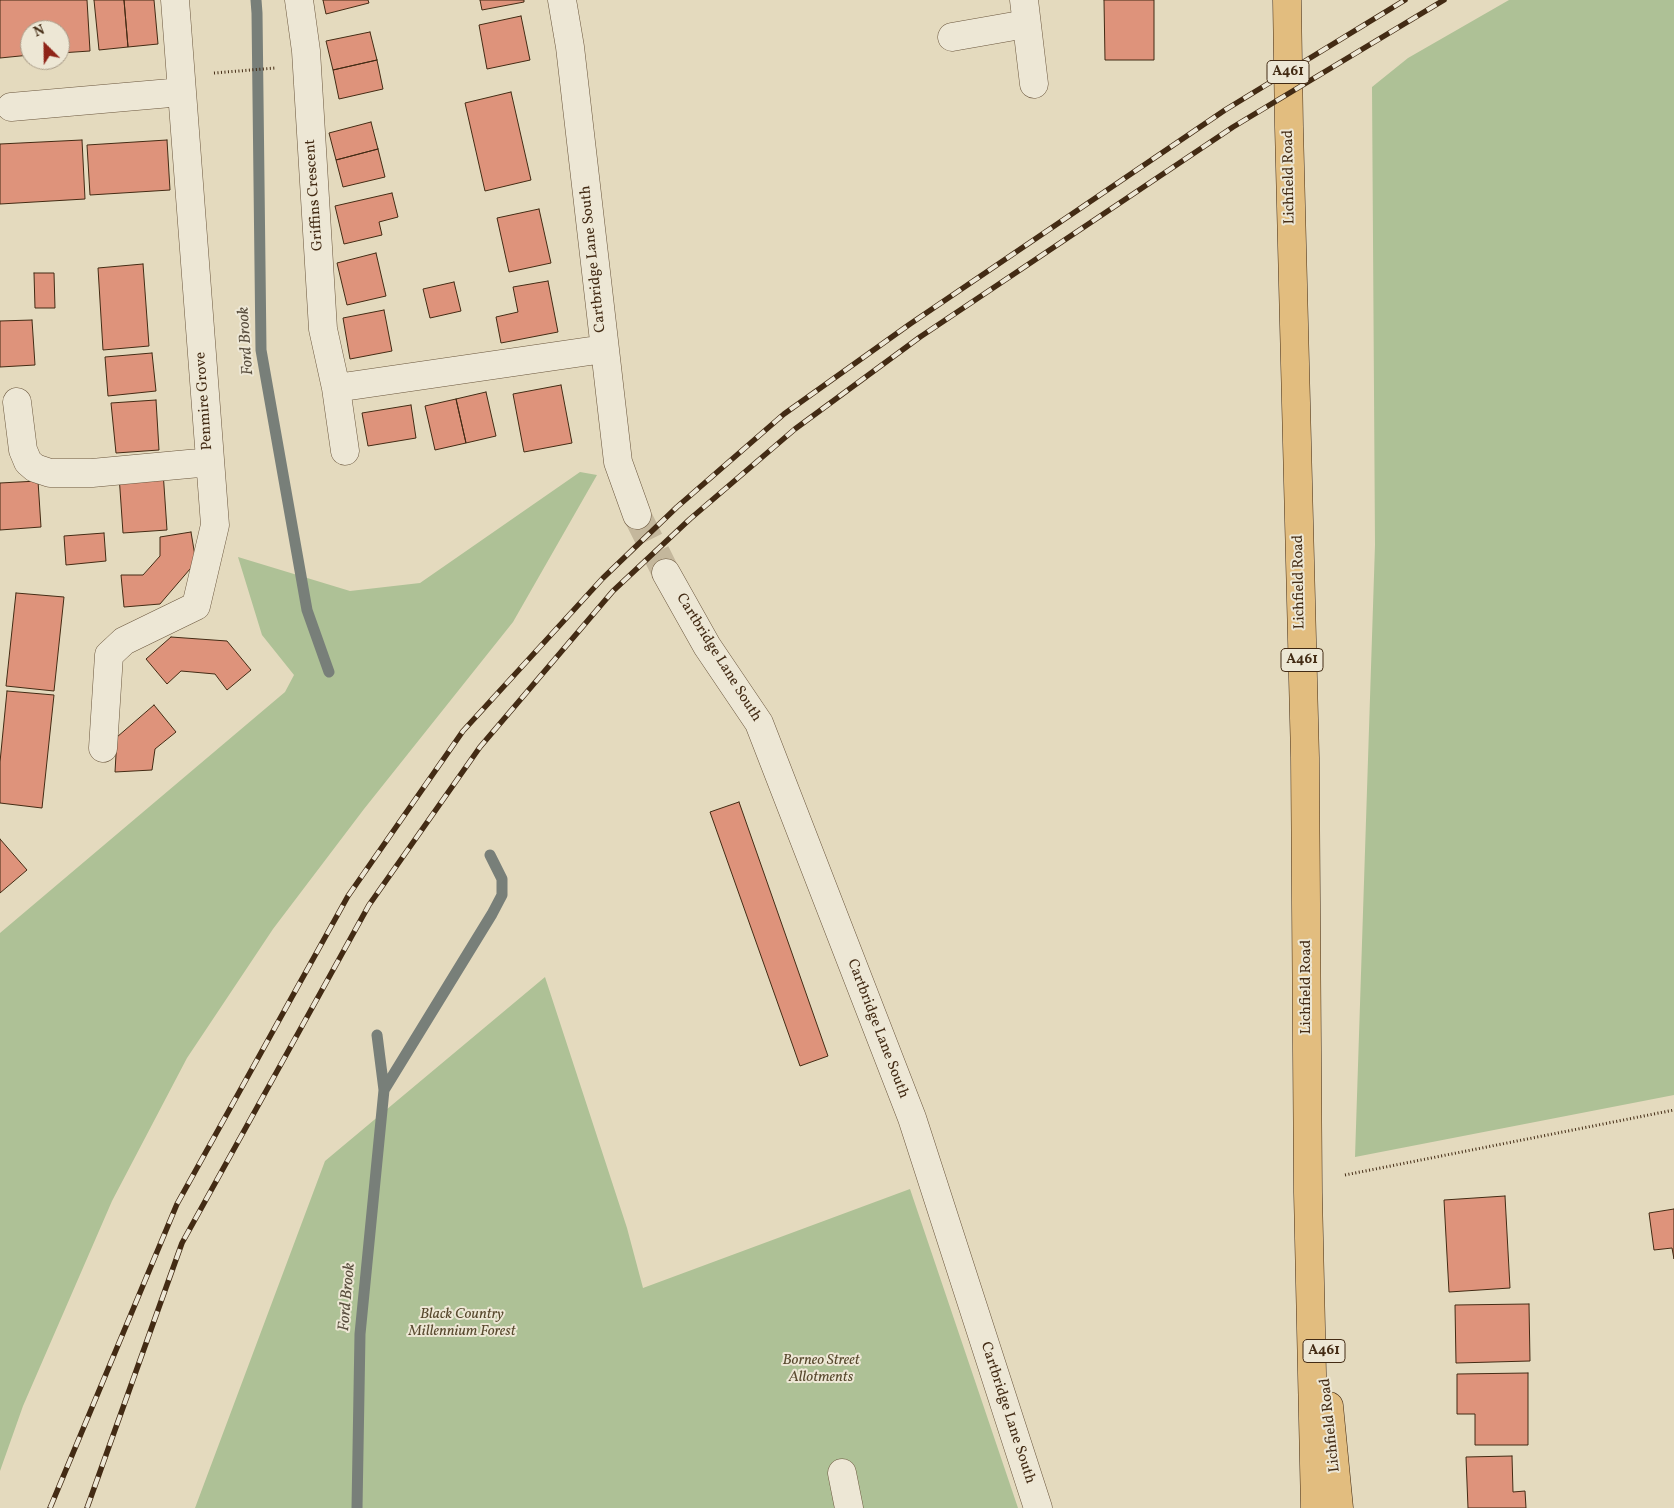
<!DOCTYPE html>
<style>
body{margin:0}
#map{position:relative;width:1674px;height:1508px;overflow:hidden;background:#e4dabe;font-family:Vollkorn,serif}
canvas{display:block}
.north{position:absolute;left:20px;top:20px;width:50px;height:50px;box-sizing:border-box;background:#ede7d5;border:1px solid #a99c88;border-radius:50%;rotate:337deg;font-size:14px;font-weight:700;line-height:20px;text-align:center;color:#432b14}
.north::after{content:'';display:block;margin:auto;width:18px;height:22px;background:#8f2418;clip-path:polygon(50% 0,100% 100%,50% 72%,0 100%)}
</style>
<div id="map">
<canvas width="1674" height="1508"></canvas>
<div class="north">N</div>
</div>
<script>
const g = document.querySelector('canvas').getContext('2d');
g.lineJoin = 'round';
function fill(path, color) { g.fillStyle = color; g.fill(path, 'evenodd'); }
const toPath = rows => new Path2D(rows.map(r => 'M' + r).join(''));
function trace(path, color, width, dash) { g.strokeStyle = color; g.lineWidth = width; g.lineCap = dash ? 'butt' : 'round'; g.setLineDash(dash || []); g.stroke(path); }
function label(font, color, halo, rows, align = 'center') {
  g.font = font + ' Vollkorn,serif'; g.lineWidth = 4; g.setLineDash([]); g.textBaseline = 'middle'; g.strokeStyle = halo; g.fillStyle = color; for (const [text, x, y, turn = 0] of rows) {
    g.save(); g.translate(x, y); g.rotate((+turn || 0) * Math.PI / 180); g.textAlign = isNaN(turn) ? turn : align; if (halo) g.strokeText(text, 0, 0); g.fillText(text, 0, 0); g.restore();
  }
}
fill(toPath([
 [1509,0,1674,0,1674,1095,1355,1157,1375,545,1372,87,1408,58],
 [580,472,597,475,513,622,364,809,273,929,187,1058,112,1201,23,1406,0,1471,0,933,285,692,294,675,262,635,238,557,350,591,420,583],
 [545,977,627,1228,643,1288,910,1189,1018,1508,195,1508,325,1161]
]), '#aec196');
trace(toPath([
 [256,0,257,13,261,350,307,610,329,672],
 [384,1090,492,914,502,895,502,879,490,855],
 [357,1508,360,1334,384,1090,377,1035]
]), '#787f79', 11);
const building = toPath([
 [0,0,87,0,90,51,60,53,60,30,30,30,30,55,0,58,0,0],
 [94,0,124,0,128,47,99,50,94,0],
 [124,0,154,0,158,44,128,47,124,0],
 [323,0,368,0,369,3,326,14,323,0],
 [480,0,524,0,524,2,482,10,480,0],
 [1104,0,1154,0,1154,60,1105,60,1104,0],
 [521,16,530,60,487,69,479,25,521,16],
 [370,32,377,60,333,70,326,41,370,32],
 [377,60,383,89,339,99,333,70,377,60],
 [511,92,531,180,485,191,465,103,511,92],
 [371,122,378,149,336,160,329,133,371,122],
 [82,140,85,199,0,204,0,144,82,140],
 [167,140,170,190,90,195,87,145,167,140],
 [378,149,385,177,343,187,336,160,378,149],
 [392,193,398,217,379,222,382,235,344,244,335,206,392,193],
 [539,209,551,263,509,272,497,218,539,209],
 [376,253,386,296,347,305,337,263,376,253],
 [143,264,149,346,103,350,98,268,143,264],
 [34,273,54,273,55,308,35,308,34,273],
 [548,281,558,332,501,343,496,317,518,312,513,287,548,281],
 [454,282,461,311,430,318,423,289,454,282],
 [384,310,392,351,350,359,343,318,384,310],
 [32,320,35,365,0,367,0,321,32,320],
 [152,353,156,391,108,396,105,357,152,353],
 [561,385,572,443,524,452,513,394,561,385],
 [486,392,496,436,466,443,456,399,486,392],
 [456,399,466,443,435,450,425,406,456,399],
 [156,400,159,450,116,453,111,403,156,400],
 [411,405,416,438,368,446,362,413,411,405],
 [163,471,167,530,123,533,119,475,163,471],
 [38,481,41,527,0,530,0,483,38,481],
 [191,532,196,562,160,604,124,607,121,575,143,575,160,556,160,537,191,532],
 [104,533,106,561,66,565,64,536,104,533],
 [16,593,64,597,54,691,6,686,16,593],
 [171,637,227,641,251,670,227,690,215,674,181,671,167,684,146,659,171,637],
 [7,691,54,695,42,808,0,803,0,762,7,691],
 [154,705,176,732,155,749,152,770,115,772,117,737,154,705],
 [739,802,828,1056,800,1066,710,812,739,802],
 [0,839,27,870,0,893,0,839],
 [1505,1196,1510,1288,1449,1292,1444,1200,1505,1196],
 [1674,1209,1674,1259,1672,1248,1654,1250,1649,1213,1674,1209],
 [1529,1304,1530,1361,1456,1363,1455,1305,1529,1304],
 [1528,1373,1528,1445,1475,1445,1475,1414,1457,1414,1457,1374,1528,1373],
 [1512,1456,1513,1492,1525,1491,1526,1508,1468,1508,1466,1457,1512,1456]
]);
fill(building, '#de937b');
trace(building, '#432b14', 1);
trace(toPath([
 [637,515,666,573]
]), '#c4b79c', 28, [28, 14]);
const minor = toPath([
 [299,0,306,51,323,329,336,388,345,451],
 [562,0,570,47,618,462,637,515],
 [1024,0,1034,84],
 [952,37,1026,24],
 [11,107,182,92],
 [336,388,604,349],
 [17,402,23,450,28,462,35,468,50,473,92,473,210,462],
 [666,573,707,646,759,723,912,1118,1038,1508],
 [103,748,109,655,124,641,196,606,215,525,175,0],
 [842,1473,849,1508]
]);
const highway = toPath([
 [1287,0,1289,127,1305,757,1308,1193,1315,1508],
 [1329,1406,1339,1508]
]);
trace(minor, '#6b573e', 29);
trace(highway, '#432b14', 29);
trace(toPath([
 [214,73,275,68],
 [1345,1175,1674,1110]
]), '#432b14', 3, [1, 2.5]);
trace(minor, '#ede7d5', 28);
trace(highway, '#e2bd7f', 28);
const rail = toPath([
 [50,1508,177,1204,348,896,463,731,603,578,677,507,784,414,910,324,1225,110,1405,0],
 [87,1508,182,1243,369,905,480,747,613,591,690,519,795,429,920,337,1233,127,1444,0]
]);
trace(rail, '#432b14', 5.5);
trace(rail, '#ede7d5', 4, [11]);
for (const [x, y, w] of [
 [1288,72,42],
 [1302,660,42],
 [1324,1351,42]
]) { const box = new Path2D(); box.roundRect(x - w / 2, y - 11.5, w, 23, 4); g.fillStyle = '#ede7d5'; g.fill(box); trace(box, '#432b14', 1); }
label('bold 14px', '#432b14', null, [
 ["A461",1288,72],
 ["A461",1302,660],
 ["A461",1324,1351]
]);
label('15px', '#432b14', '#ede7d5', [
 ["Lichfield Road",1290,177,-91],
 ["Griffins Crescent",315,195,-94],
 ["Cartbridge Lane South",594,259,-96],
 ["Penmire Grove",205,401,-94],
 ["Lichfield Road",1300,582,-91],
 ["Cartbridge Lane South",718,658,58],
 ["Lichfield Road",1307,987,-90],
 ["Cartbridge Lane South",877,1029,69],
 ["Cartbridge Lane South",1007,1413,72],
 ["Lichfield Road",1331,1425,-96]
]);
label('italic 15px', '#58492e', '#ede7d5', [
 ["Black Country",462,1315],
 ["Millennium Forest",462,1332],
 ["Borneo Street",821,1361],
 ["Allotments",821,1378]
]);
label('italic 16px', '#594e3e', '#ede7d5', [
 ["Ford Brook",247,341,-94],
 ["Ford Brook",348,1297,-85]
]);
</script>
